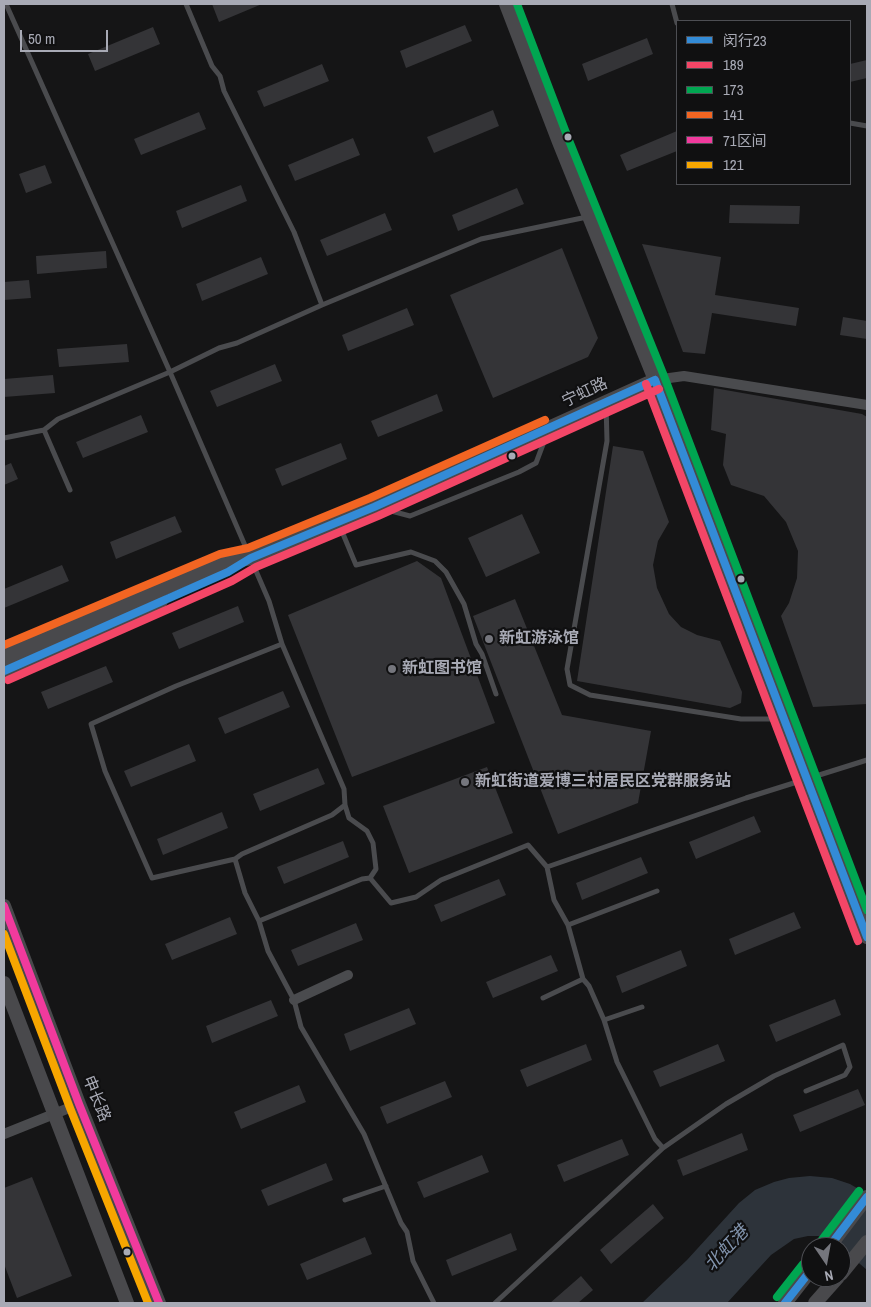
<!DOCTYPE html>
<meta charset="utf-8">
<style>
body{margin:0}
#map{position:relative;width:871px;height:1307px;overflow:hidden;background:#151516;font-family:"Archivo Narrow","Noto Sans SC",sans-serif}
canvas{display:block}
.frame{position:absolute;inset:0;border:5px solid #a8aab5;pointer-events:none}
.legend{position:absolute;left:676px;top:20px;width:175px;height:165px;box-sizing:border-box;background:#101011;border:1px solid #4d4e53;margin:0;padding:6px 9px;list-style:none;font-size:15px;color:#a8aab5}
.legend li{display:flex;align-items:center;gap:10px;height:25px}
.legend b{width:25px;border:1px solid #4d4e53}
.north{position:absolute;left:801px;top:1237px;width:50px;height:50px;box-sizing:border-box;background:#101011;border:1px solid #4d4e53;border-radius:50%;rotate:168deg;font-size:14px;font-weight:700;line-height:20px;text-align:center;color:#a8aab5}
.north::after{content:'';display:block;margin:auto;width:18px;height:22px;background:#75767d;clip-path:polygon(50% 0,100% 100%,50% 72%,0 100%)}
.scale{position:absolute;left:20px;top:30px;width:88px;height:22px;box-sizing:border-box;border:2px solid #a8aab5;border-top:0;padding-left:6px;font-size:15px;line-height:18px;white-space:nowrap;color:#a8aab5;-webkit-text-stroke:4px #101011;paint-order:stroke}
</style>
<div id="map">
<canvas width="871" height="1307"></canvas>
<div class="frame"></div>
<ul class="legend">
<li><b style="height:6px;background:#338bd7"></b>闵行23</li>
<li><b style="height:6px;background:#f34667"></b>189</li>
<li><b style="height:6px;background:#00a651"></b>173</li>
<li><b style="height:6px;background:#f26522"></b>141</li>
<li><b style="height:6px;background:#f13a9d"></b>71区间</li>
<li><b style="height:6px;background:#f7a600"></b>121</li>
</ul>
<div class="north">N</div>
<div class="scale">50 m</div>
</div>
<script>
const g = document.querySelector('canvas').getContext('2d');
g.lineJoin = 'round';
function fill(path, color) { g.fillStyle = color; g.fill(path, 'evenodd'); }
const toPath = rows => new Path2D(rows.map(r => 'M' + r).join(''));
function trace(path, color, width, dash) { g.strokeStyle = color; g.lineWidth = width; g.lineCap = dash ? 'butt' : 'round'; g.setLineDash(dash || []); g.stroke(path); }
function label(font, color, halo, rows, align = 'center') {
  g.font = font + ' "Archivo Narrow","Noto Sans SC",sans-serif'; g.lineWidth = 4.5; g.setLineDash([]); g.textBaseline = 'middle'; g.strokeStyle = halo; g.fillStyle = color; for (const [text, x, y, turn = 0] of rows) {
    g.save(); g.translate(x, y); g.rotate((+turn || 0) * Math.PI / 180); g.textAlign = isNaN(turn) ? turn : align; if (halo) g.strokeText(text, 0, 0); g.fillText(text, 0, 0); g.restore();
  }
}
fill(toPath([
 [810,1176,832,1178,850,1184,867,1194,867,1270,832,1240,818,1236,808,1236,794,1239,771,1255,727,1303,642,1303,687,1260,739,1203,755,1190,774,1182,789,1178]
]), '#2d333a');
fill(toPath([
 [212,4,262,4,219,22],
 [465,25,472,41,406,68,400,51],
 [153,27,160,44,95,71,88,54],
 [647,38,653,54,588,81,582,64],
 [867,60,867,78,850,82,850,64],
 [322,64,329,81,264,107,257,91],
 [493,110,499,126,434,153,427,137],
 [199,112,206,129,141,155,134,139],
 [677,131,677,151,627,171,620,155],
 [353,138,360,155,295,181,288,165],
 [45,165,52,183,26,193,19,174],
 [241,185,247,201,182,228,176,211],
 [517,188,524,204,458,231,452,215],
 [730,205,800,206,799,224,729,223],
 [385,213,392,230,327,256,320,240],
 [642,244,721,257,715,295,799,308,796,326,712,313,705,354,683,352],
 [562,248,598,338,588,357,493,398,450,295],
 [106,251,107,268,37,274,36,256],
 [261,257,268,274,202,301,196,284],
 [29,280,31,298,4,300,4,282],
 [407,308,414,325,348,351,342,335],
 [843,317,867,321,867,339,840,335],
 [127,344,129,362,59,367,57,349],
 [275,364,282,381,217,407,210,391],
 [53,375,55,393,4,397,4,379],
 [714,388,862,414,867,417,867,704,813,707,781,616,789,603,797,578,798,551,786,522,764,496,731,485,723,465,726,434,711,430],
 [437,394,443,411,378,437,371,421],
 [141,415,148,432,83,458,76,442],
 [341,443,347,459,282,486,275,469],
 [613,446,643,451,669,522,658,541,653,565,657,588,669,614,681,627,697,635,720,641,742,692,741,703,730,708,577,681],
 [11,463,18,479,4,485,4,466],
 [522,514,540,553,486,577,468,538],
 [175,516,182,532,116,559,110,542],
 [417,561,441,578,495,723,352,777,288,615],
 [62,565,69,581,4,608,4,589],
 [515,599,562,715,651,731,638,803,558,834,473,616],
 [238,606,244,622,179,649,172,633],
 [106,666,113,682,48,709,41,692],
 [283,691,290,707,225,734,218,718],
 [189,744,196,761,131,787,124,771],
 [487,767,513,833,409,873,383,806],
 [318,768,325,784,260,811,253,794],
 [222,812,228,828,163,855,157,839],
 [754,816,761,832,696,859,689,842],
 [343,841,349,857,284,884,277,867],
 [641,857,648,873,582,900,576,883],
 [499,879,506,895,441,922,434,905],
 [794,912,801,928,735,955,729,939],
 [230,917,237,934,172,960,165,944],
 [356,923,363,940,298,966,291,950],
 [681,950,687,966,622,993,616,976],
 [551,955,558,971,493,998,486,982],
 [835,999,841,1015,776,1042,769,1025],
 [271,1000,278,1016,212,1043,206,1026],
 [409,1008,416,1024,350,1051,344,1034],
 [586,1044,592,1060,527,1087,520,1070],
 [718,1044,725,1061,660,1087,653,1071],
 [445,1081,452,1097,387,1124,380,1107],
 [299,1085,306,1102,241,1129,234,1112],
 [858,1089,865,1105,800,1132,793,1115],
 [742,1133,748,1150,683,1176,677,1160],
 [622,1139,629,1155,564,1182,557,1165],
 [482,1155,489,1172,424,1198,417,1182],
 [326,1163,333,1180,268,1206,261,1190],
 [32,1177,72,1276,17,1298,4,1264,4,1188],
 [653,1204,664,1218,611,1264,600,1250],
 [511,1233,517,1250,452,1276,446,1260],
 [365,1237,372,1254,307,1280,300,1264],
 [581,1276,593,1290,578,1303,550,1303]
]), '#343437');
trace(toPath([
 [6,4,170,372,269,601,282,644,344,789,345,805,349,818,367,831,373,843,376,869,370,878,362,879,259,921],
 [186,4,212,66,220,76,224,91,294,232,322,305],
 [672,4,677,23],
 [850,123,867,126],
 [606,403,607,441,567,669,570,685,590,695,741,719,784,719],
 [44,430,70,490],
 [4,438,44,430,58,419,170,372,219,348,237,343,322,305,481,239,587,217],
 [380,508,410,516,519,472,536,463,548,431],
 [338,522,356,565,411,552,435,561,446,572,464,604,476,644,482,654,496,694],
 [282,644,176,686,91,724,105,771,152,878,235,859,242,854,332,815,345,805],
 [235,859,245,893,259,921,268,951,294,1000,301,1027,364,1134,401,1223,407,1232,413,1261,434,1303],
 [547,867,746,798,867,760],
 [370,878,391,903,416,897,441,880,528,845,547,867,554,900,568,925,583,979,589,986,604,1020,617,1062,655,1139,663,1148],
 [568,925,657,891],
 [543,998,583,979],
 [604,1020,642,1007],
 [345,1200,386,1186],
 [495,1303,663,1148,726,1104,774,1076,843,1045,850,1067,845,1075,806,1091]
]), '#4a4b4e', 5);
trace(toPath([
 [655,380,684,376,867,405],
 [294,1000,348,975],
 [4,1134,79,1104]
]), '#4a4b4e', 10);
trace(toPath([
 [506,4,559,142,655,380,867,937],
 [4,656,224,563,251,558,374,507,655,380],
 [4,671,161,601],
 [4,906,79,1104,159,1303],
 [4,983,127,1303],
 [829,1247,867,1197],
 [841,1274,867,1242],
 [785,1303,811,1270],
 [815,1303,838,1277]
]), '#49494c', 14);
trace(toPath([
 [655,380,867,937],
 [4,671,228,572,251,558,374,507,655,380],
 [829,1247,867,1197],
 [785,1303,811,1270]
]), '#338bd7', 8);
trace(toPath([
 [646,384,858,941],
 [8,680,232,581,256,567,378,516,659,389]
]), '#f34667', 8);
trace(toPath([
 [517,4,568,138,664,376,867,910],
 [821,1241,859,1191],
 [777,1297,803,1264]
]), '#00a651', 8);
trace(toPath([
 [4,645,220,554,248,548,370,498,545,420]
]), '#f26522', 8);
trace(toPath([
 [4,906,79,1104,159,1303]
]), '#f13a9d', 8);
trace(toPath([
 [4,934,70,1108,148,1303]
]), '#f7a600', 8);
for (const [x, y, r, color] of [
 [568,137,4.5,"#a8aab5"],
 [512,456,4.5,"#a8aab5"],
 [741,579,4.5,"#a8aab5"],
 [489,639,5,"#75767d"],
 [392,669,5,"#75767d"],
 [465,782,5,"#75767d"],
 [127,1252,4.5,"#a8aab5"]
]) { const dot = new Path2D(); dot.arc(x, y, r, 0, 2 * Math.PI); g.fillStyle = color; g.fill(dot); trace(dot, '#101011', 2); }
label('16px', '#a8aab5', '#101011', [
 ["宁虹路",585,393,-25],
 ["申长路",96,1099,68]
]);
label('bold 16px', '#a8aab5', '#101011', [
 ["新虹游泳馆",499,639],
 ["新虹图书馆",402,669],
 ["新虹街道爱博三村居民区党群服务站",475,782]
], 'left');
label('italic 18px', '#8294ad', '#101011', [
 ["北虹港",727,1249,-47]
]);
</script>
